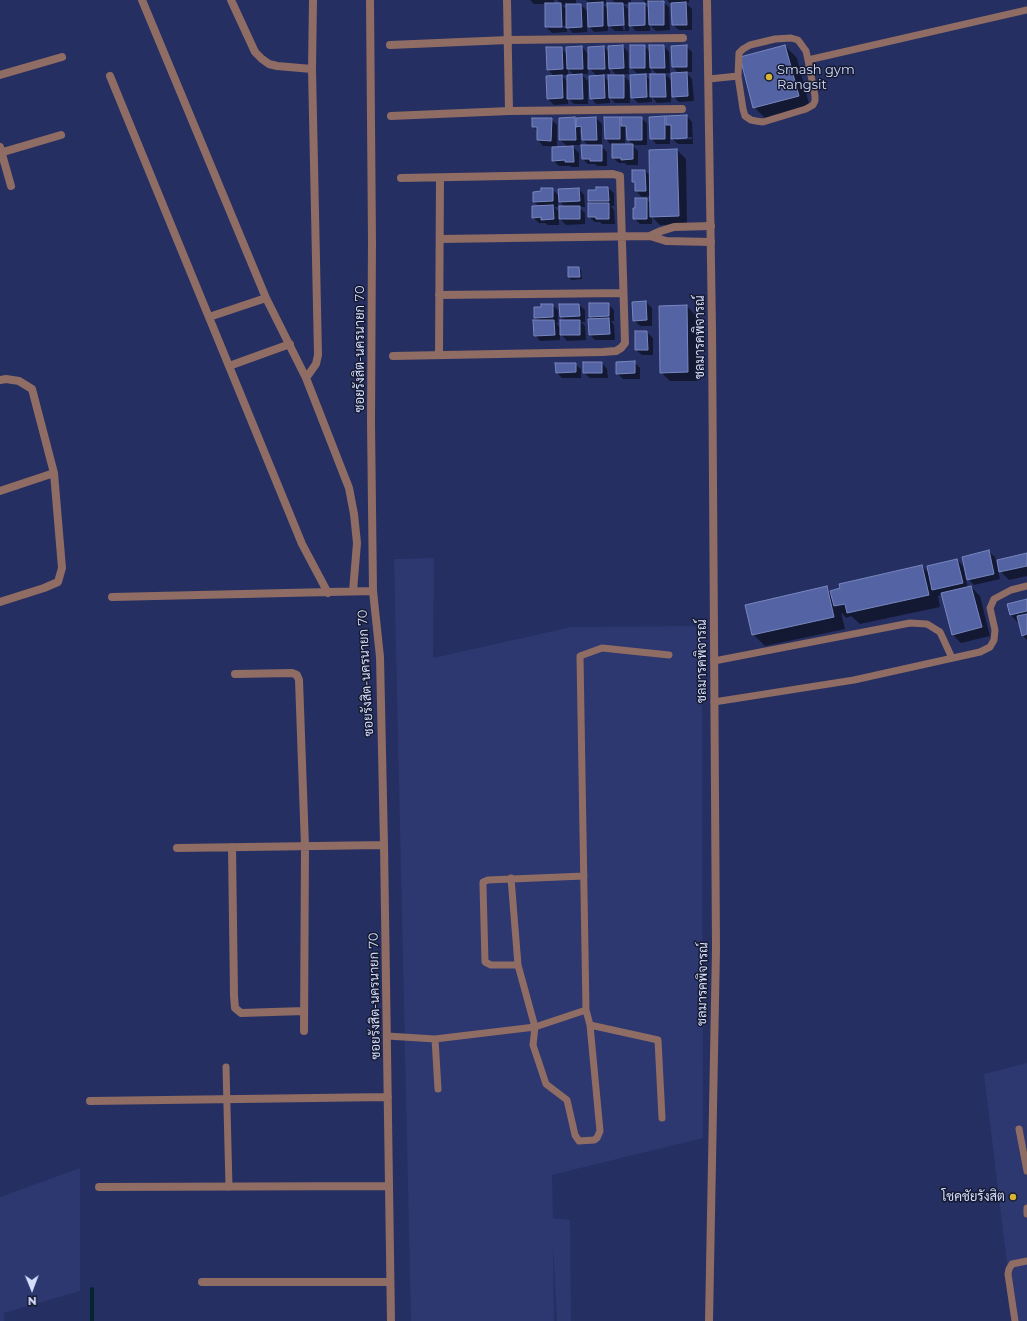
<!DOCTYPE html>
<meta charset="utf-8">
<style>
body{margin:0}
#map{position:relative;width:1027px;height:1321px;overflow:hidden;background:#262f61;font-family:Montserrat,sans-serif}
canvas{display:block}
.north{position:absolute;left:12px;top:1269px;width:40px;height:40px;-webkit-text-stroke:3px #151a30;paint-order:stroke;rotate:179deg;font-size:11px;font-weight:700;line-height:16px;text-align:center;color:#d5defd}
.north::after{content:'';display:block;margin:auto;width:14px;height:18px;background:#d5defd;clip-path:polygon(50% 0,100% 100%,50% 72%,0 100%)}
</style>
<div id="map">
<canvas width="1027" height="1321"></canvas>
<div class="north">N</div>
</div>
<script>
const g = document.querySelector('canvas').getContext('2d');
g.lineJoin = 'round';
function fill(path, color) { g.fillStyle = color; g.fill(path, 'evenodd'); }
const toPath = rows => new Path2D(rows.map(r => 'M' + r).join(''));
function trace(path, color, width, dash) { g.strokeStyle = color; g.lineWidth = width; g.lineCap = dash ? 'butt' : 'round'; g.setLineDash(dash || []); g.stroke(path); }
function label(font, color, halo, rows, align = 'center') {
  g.font = font + ' Montserrat,Sarabun,sans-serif'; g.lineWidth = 3; g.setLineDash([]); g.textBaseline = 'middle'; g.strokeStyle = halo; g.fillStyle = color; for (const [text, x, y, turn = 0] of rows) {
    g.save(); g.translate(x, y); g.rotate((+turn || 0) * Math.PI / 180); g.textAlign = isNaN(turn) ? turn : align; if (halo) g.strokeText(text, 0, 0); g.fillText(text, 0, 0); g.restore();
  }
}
fill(toPath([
 [434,558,433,658,571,627,702,626,703,1138,552,1175,553,1218,570,1220,571,1321,557,1321,553,1244,554,1321,411,1321,394,559],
 [1027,1063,1027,1321,1014,1321,984,1074],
 [80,1168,80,1291,4,1313,4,1321,0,1321,0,1197]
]), '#2d3770');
fill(toPath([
 [530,0,554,0,554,4,561,4,557,0,576,0,576,5,581,5,588,12,590,4,586,0,606,0,606,4,603,4,609,10,616,4,612,0,631,0,631,4,644,4,650,9,649,3,646,3,643,0,661,0,662,2,663,2,669,7,670,30,656,31,650,25,650,31,636,31,629,24,629,31,615,31,608,25,608,31,594,32,587,24,587,32,573,33,567,27,567,32,552,33,546,27,546,4,534,4],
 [623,4,630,4,630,18,628,18,628,9],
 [562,5,567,5,567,10],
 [622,8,624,8,625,30,623,30],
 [550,26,567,26,567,28,550,28],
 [667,0,689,0,689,3,686,3,692,9,692,30,679,30,673,25,672,3,670,3],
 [623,46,628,52,629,74,622,74,629,81,630,103,615,103,610,98,610,103,596,104,591,98,597,76,588,67,588,74,581,74,588,81,588,104,574,104,568,98,568,104,554,105,548,99,555,77,548,70,561,48,567,54,582,47,589,55,604,47,609,52],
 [610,68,617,76,610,76],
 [568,69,574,75,568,76],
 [602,74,609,74,609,82],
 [560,75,568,75,568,83,564,78],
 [645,46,650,52,664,46,669,52,670,73,664,73,671,80,671,102,657,103,652,97,652,102,638,103,632,97,645,75,651,81,658,75,651,68,651,73,637,73,631,68],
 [686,46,692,52,692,72,686,72,692,79,694,101,679,102,673,96,679,74,673,67],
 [785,46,797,58,810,108,766,119,754,107],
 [687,116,692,122,693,144,678,144,670,137,670,144,656,144,651,138,664,117,667,120],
 [692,137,692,139,676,140,676,138],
 [574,118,577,121,596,118,602,124,602,145,600,145,607,152,607,166,597,166,595,164,588,164,583,159,589,146,583,140,582,131,580,129,581,145,571,145,579,153,579,167,572,167,570,166,559,166,553,160,553,146,543,146,538,140,538,131,533,127,551,119,557,125,557,148,568,147,560,140],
 [619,118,622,121,641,118,647,123,647,145,632,145,638,151,638,165,627,165,625,163,619,163,613,158,613,145,611,145,606,139],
 [625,128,627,131,628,139,633,145,625,145],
 [677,150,686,159,687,224,660,225,652,217,652,224,640,224,634,218,646,199,651,204,651,196,642,197,636,191,636,184,633,182,645,171,651,176,650,151],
 [608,188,614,193,614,206,611,206,614,210,615,224,602,224,600,222,595,222,589,217,593,204,589,201,597,191],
 [552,189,560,197,579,189,584,195,585,207,579,207,585,213,585,224,566,225,559,218,559,225,548,225,545,223,539,223,533,217,539,206,534,202],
 [558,200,565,207,560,213,554,207,558,207],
 [569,268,579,268,581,270,582,279,571,280,569,277],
 [646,302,652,308,652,326,640,326,634,320],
 [608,304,614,310,614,321,611,321,614,325,615,340,595,340,590,335,594,320,590,316],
 [552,305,558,310,558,323,556,323,561,328,565,321,561,317,560,305,579,305,585,310,585,322,581,322,585,326,586,340,567,341,560,333,560,340,540,341,535,335,539,321,535,318],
 [687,306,695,315,697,381,670,381,661,372],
 [647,332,653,338,653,355,642,355,636,350],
 [634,362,640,368,640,379,623,379,617,373],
 [602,363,607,369,608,378,590,378,584,373],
 [575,364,581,369,581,378,562,378,557,373],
 [989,552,995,557,1000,579,974,585,968,579],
 [1027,554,1027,576,1009,580,1000,571],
 [957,560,963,566,968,588,971,587,980,596,990,636,961,643,952,634,943,594,938,596,940,607,860,624,851,616,846,618,841,612,845,629,765,646,753,634,826,588,830,592,922,566,929,574],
 [1027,600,1027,640,1022,635,1019,624,1011,615,1008,604]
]), '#0007');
trace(toPath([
 [92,1289,92,1321]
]), '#02262d', 4);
const building = toPath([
 [648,1,664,1,664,25,649,25,648,1],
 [603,2,603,26,588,27,587,3,603,2],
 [686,2,687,25,672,25,671,3,686,2],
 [545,3,561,3,562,27,545,27,545,3],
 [607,3,623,3,624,25,608,26,607,3],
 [629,3,645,3,645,25,629,26,629,3],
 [566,4,581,4,582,27,566,28,566,4],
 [623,45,624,68,609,69,608,46,623,45],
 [630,45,645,45,645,68,630,68,630,45],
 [649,45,664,45,665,68,650,68,649,45],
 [687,45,687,67,672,67,671,46,687,45],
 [785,45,799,96,753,108,740,57,785,45],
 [582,46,583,69,567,69,566,47,582,46],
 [604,46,605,69,588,69,588,47,604,46],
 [546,47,562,47,563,69,547,70,546,47],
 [687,72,688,96,672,97,671,73,687,72],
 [582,74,583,99,567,99,567,75,582,74],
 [646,74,647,97,631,98,630,75,646,74],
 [650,74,665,74,666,97,650,97,650,74],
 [562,75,563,98,547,99,546,76,562,75],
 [604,75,605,98,590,99,589,76,604,75],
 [608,75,624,75,624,98,609,98,608,75],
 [687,115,687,138,671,139,671,125,666,125,666,116,687,115],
 [665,116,665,139,650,139,649,117,665,116],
 [575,117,576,140,559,140,559,118,575,117],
 [596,117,597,140,582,140,581,126,576,127,576,118,596,117],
 [604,117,620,117,620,139,605,139,604,117],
 [621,117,642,117,642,140,627,140,626,126,621,126,621,117],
 [532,118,552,118,551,141,537,140,537,127,532,127,532,118],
 [612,144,633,144,633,159,621,160,621,158,612,158,612,144],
 [581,145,602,145,602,161,590,161,590,159,582,159,581,145],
 [573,146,574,162,565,162,565,160,552,161,552,147,573,146],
 [677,149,679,216,650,217,649,150,677,149],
 [632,170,645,170,646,191,635,191,635,182,632,182,632,170],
 [596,187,608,187,609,201,588,201,588,190,596,190,596,187],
 [541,188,553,188,553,201,533,202,533,192,541,191,541,188],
 [579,188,580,201,559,202,558,189,579,188],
 [635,198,647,198,647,219,633,219,633,208,635,208,635,198],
 [588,203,609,203,609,219,596,219,596,217,588,217,588,203],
 [553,205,554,219,541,220,541,217,532,218,532,206,553,205],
 [559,206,580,206,580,219,559,219,559,206],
 [568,267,579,267,580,277,568,277,568,267],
 [646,301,647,320,633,321,632,302,646,301],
 [589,303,609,303,609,316,589,317,589,303],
 [541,304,553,304,553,317,534,318,534,307,541,307,541,304],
 [559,304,579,304,580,316,560,317,559,304],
 [687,305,688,372,660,373,659,306,687,305],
 [609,318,610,334,589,335,588,319,609,318],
 [533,320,554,320,555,335,534,336,533,320],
 [560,320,580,320,580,335,560,335,560,320],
 [635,331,647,331,648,350,635,350,635,331],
 [635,361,635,373,616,374,616,362,635,361],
 [583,362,602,362,602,373,583,373,583,362],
 [555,363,576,363,576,372,556,373,555,363],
 [989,550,994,574,967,580,962,557,989,550],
 [1027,553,1027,566,999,572,997,560,1027,553],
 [957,559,963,583,932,590,927,566,957,559],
 [922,565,929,595,847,613,845,604,834,606,830,591,840,588,839,584,922,565],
 [827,586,834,617,752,635,745,605,827,586],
 [971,586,982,627,952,635,941,593,971,586],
 [1027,599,1027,611,1010,615,1007,604,1027,599],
 [1027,614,1027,634,1022,636,1017,616,1027,614]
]);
fill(building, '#5463a3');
trace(building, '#7887c0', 1);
trace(toPath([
 [738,76,743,109,745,116,751,120,756,121,763,122,806,109,813,105,815,101,815,96,808,60],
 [709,79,738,76,739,53,743,49,750,45,775,39,791,38,798,40,806,51,808,60,1027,10],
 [714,661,910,623,927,624,940,632,952,658],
 [714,702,854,680,980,652,990,647,994,640,995,630,990,608,994,599,1011,590,1027,586],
 [584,876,488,880,483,882,483,886,485,962,491,965,518,965,535,1027,533,1045,546,1084,567,1100,575,1135,579,1141,594,1140,597,1138,600,1131,590,1025],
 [511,878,518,965],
 [586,1010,580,656,602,648,669,655],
 [387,1036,435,1039,535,1027,586,1010,590,1025,658,1040,662,1118],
 [435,1039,438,1089],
 [226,1067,229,1187],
 [1019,1129,1027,1171],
 [1027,1208,1027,1214],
 [1015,1321,1008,1274,1009,1269,1012,1264,1027,1261]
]), '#8f6c64', 7);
trace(toPath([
 [142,0,266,298,306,378,349,488,354,514,357,543,353,591],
 [231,0,255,52,262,59,269,64,277,66,312,69],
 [370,0,372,241,371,422,373,591,380,657,384,845,391,1321],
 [507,0,509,111],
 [390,45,508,40,683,38],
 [0,75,62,57],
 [110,76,302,544,328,593],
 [391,116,509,111,682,109],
 [0,147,11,186],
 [0,153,61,135],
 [650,236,661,231,674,227,711,226],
 [440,239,650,236,666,241,711,242],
 [439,295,623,293],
 [209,317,266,298],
 [439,355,440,178],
 [393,356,603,352,616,351,621,348,625,343,620,176,613,174,401,178],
 [229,366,290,344],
 [306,378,316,364,318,355,312,69,313,0],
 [0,380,6,379,19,381,32,389,54,473,62,568,58,582,44,588,0,602],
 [0,491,54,473],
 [112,597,373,591],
 [235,674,292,673,297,675,299,680,305,846,304,1031],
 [232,847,234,996,235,1008,241,1013,304,1011],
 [177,848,384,845],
 [90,1101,388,1097],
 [99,1187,389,1186],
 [202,1282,390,1282]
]), '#8f6c64', 8);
trace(toPath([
 [707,0,712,328,716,948,709,1321]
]), '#8f6c64', 8);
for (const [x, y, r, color] of [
 [769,77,4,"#d7b434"],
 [1013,1197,4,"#d7b434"]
]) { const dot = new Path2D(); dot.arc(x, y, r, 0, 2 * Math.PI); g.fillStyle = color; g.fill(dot); trace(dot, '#151a30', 1.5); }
label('13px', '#d5defd', '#151a30', [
 ["Smash gym",777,70],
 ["Rangsit",777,85],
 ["โชคชัยรังสิต",1005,1197,"right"]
], 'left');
label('13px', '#d5defd', '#151a30', [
 ["ชลมารคพิจารณ์",700,337,-90],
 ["ซอยรังสิต-นครนายก 70",360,349,-90],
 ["ชลมารคพิจารณ์",702,661,-90],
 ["ซอยรังสิต-นครนายก 70",366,673,-93],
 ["ชลมารคพิจารณ์",703,984,-89],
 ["ซอยรังสิต-นครนายก 70",375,996,-91]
]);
</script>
